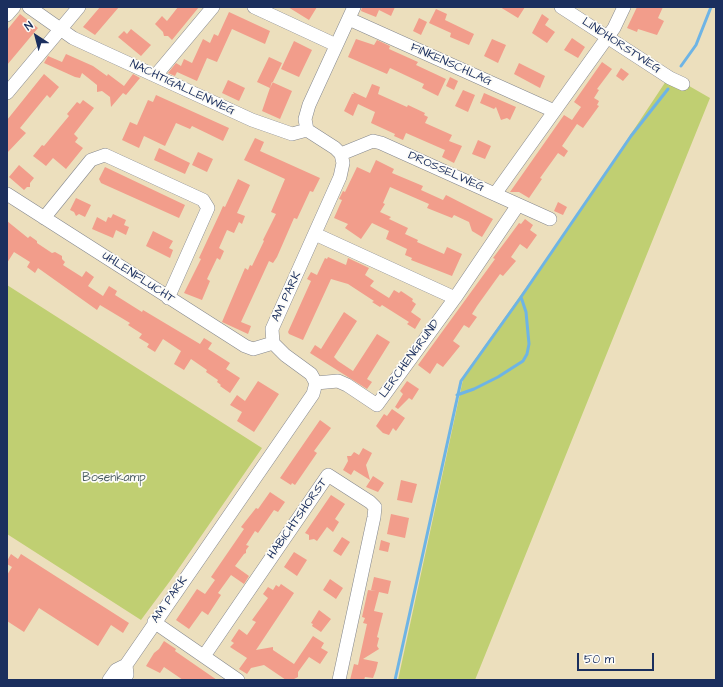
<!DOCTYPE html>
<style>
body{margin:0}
#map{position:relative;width:723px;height:687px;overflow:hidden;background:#ecdfbd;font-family:"Architects Daughter",sans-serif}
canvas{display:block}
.frame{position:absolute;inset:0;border:8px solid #1b2f5e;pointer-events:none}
.north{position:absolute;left:16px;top:16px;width:40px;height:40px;-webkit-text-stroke:3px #fdfcf7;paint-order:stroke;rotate:324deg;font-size:11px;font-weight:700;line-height:16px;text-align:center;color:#1b2f5e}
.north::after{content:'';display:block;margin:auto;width:14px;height:18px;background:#1b2f5e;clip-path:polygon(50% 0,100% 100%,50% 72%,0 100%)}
.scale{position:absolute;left:577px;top:653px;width:77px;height:18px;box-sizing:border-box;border:2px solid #1b2f5e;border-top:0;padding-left:5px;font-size:12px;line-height:14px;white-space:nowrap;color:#1b2f5e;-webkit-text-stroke:3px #fdfcf7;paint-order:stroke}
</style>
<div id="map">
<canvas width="723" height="687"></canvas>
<div class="frame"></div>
<div class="north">N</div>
<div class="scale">50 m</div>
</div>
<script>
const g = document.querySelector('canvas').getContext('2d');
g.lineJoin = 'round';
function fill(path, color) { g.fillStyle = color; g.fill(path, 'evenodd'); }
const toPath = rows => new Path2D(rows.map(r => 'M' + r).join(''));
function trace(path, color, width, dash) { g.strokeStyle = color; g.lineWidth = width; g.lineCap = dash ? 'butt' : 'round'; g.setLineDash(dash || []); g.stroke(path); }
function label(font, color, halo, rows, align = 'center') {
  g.font = font + ' "Architects Daughter",sans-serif'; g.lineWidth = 3.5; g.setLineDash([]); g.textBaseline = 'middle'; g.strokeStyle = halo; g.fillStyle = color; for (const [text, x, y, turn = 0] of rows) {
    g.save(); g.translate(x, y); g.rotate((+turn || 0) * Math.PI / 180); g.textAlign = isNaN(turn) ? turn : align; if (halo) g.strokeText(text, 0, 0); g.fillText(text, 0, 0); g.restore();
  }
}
fill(toPath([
 [670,75,710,98,475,680,398,680,464,375,572,223],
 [7,285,262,448,170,581,141,620,7,534]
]), '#c0cf72');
trace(toPath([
 [681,66,696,45,711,7],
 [457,395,474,389,498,377,523,361,527,354,529,344,526,312,521,297],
 [395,680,461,381,521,297,631,136,668,89]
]), '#6eb4e5', 3);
fill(toPath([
 [100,7,119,7,95,35,83,27],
 [178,7,199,7,172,40,168,36,164,36,163,32,155,24,162,16,167,21],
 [288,7,317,7,309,20],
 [362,7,395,7,391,16,379,10,376,17,361,11],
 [500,7,525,7,518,18],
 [637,7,663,7,658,18,664,21,657,35,638,29,637,32,627,28],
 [436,9,447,14,445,20,474,34,469,45,450,37,451,33,429,23],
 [229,12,270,31,265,44,232,29,217,62,207,58,197,81,177,72,175,76,168,73,176,63,181,66,184,59,192,63,203,39,210,43,214,34,218,36],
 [20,14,38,28,7,65,7,30],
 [542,14,549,19,545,25,555,32,547,43,532,33],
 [419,18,427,22,421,35,413,31],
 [131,29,151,45,141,56,118,37,124,31,127,34],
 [572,38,585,47,578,58,564,50],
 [356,39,374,45,377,40,390,46,389,49,418,62,416,65,446,79,438,96,422,88,424,84,390,68,387,74,348,57],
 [492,39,506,45,498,63,484,56],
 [294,41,312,50,299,77,281,69],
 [66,54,93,66,107,76,108,74,124,86,133,74,140,78,126,95,123,93,111,107,110,97,102,91,97,92,97,85,82,73,80,78,75,77,44,63,48,56,62,62],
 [269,57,282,63,270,88,257,82],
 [602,62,612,69,597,89,599,90,594,98,599,101,597,105,599,106,583,128,577,124,562,146,568,151,564,157,558,153,540,178,542,179,529,198,519,192,510,192,564,115,572,120,581,107,574,102],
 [519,63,545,76,540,88,514,74],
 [621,68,629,74,623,81,616,76],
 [44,74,59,87,50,98,47,95,20,128,26,133,7,153,7,120],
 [450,77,458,81,454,90,446,86],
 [228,80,245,88,239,101,222,93],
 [272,82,292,91,280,119,262,111],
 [372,84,380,87,378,94,407,107,408,105,425,113,424,115,428,117,425,123,452,135,449,141,462,146,454,163,442,157,445,150,406,133,403,140,394,136,395,134,371,123,375,112,358,104,353,116,344,111,352,94,354,94,353,92,366,98],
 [463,90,475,95,468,112,455,106],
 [484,93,516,107,510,120,507,118,501,120,496,107,494,109,480,103],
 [156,95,229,128,223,141,192,126,190,129,176,123,165,146,144,136,139,148,122,140,130,122,137,125,148,100,153,102],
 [83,100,94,108,74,134,78,138,75,142,83,148,66,169,53,158,46,166,41,162,33,156,42,145,44,146,69,116,67,114,77,102,80,104],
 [255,138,264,142,260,151,320,178,313,192,310,191,297,219,294,218,277,257,273,263,269,261,241,322,251,326,248,334,222,322,245,268,248,270,250,265,252,266,264,241,263,240,276,214,271,212,285,179,244,160],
 [478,140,491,146,485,159,472,154],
 [159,148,190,163,185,174,154,160],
 [198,152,213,159,207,172,192,165],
 [376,160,394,169,392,173,423,186,421,190,443,200,446,195,493,219,482,237,472,231,469,222,454,215,452,218,427,208,429,204,390,187,383,203,385,204,380,212,391,217,389,219,408,228,405,234,418,240,417,242,444,254,447,247,462,254,452,276,411,260,412,258,405,255,407,249,386,239,389,231,372,223,361,239,345,228,348,224,334,218,342,200,339,199,343,191,345,192,357,167,370,173],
 [19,165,34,178,30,183,30,187,27,187,24,190,9,177],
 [105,167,185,205,179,218,101,183,99,179],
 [238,179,250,185,237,213,245,216,242,224,239,222,234,233,227,230,219,248,224,251,220,260,217,258,207,279,210,281,202,300,184,293,201,259,199,258,220,213,222,214,220,213,223,206,225,207],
 [76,198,91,205,85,217,79,214,76,216,74,212,70,210],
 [558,202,567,207,563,215,554,211],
 [113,214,126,220,124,225,129,227,126,235,116,230,113,238,92,229,97,217,106,222,108,217,111,218],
 [525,219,533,225,530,230,537,235,527,249,520,244,511,257,516,261,503,276,500,274,477,306,472,314,477,317,469,328,464,325,453,341,460,346,443,367,437,363,430,374,418,365,495,259,493,258,508,238,519,223,521,224],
 [7,221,28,238,30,236,37,241,37,243,52,253,55,252,62,256,62,259,65,262,63,265,82,277,86,271,94,277,88,286,103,296,109,286,117,291,115,295,142,312,143,310,200,344,204,338,212,343,208,349,230,363,226,369,240,378,230,393,220,386,221,385,217,382,218,380,206,372,207,370,191,359,184,370,174,364,181,351,163,339,155,352,147,347,149,344,139,338,142,334,128,325,130,323,100,305,97,310,38,268,35,273,27,267,30,262,14,252,7,263],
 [153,231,173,241,169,248,173,250,170,258,146,246],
 [328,257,346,265,348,258,369,268,365,275,374,281,370,286,389,298,394,290,399,293,401,291,413,299,412,301,416,304,411,312,421,319,415,329,407,324,409,322,382,305,380,307,372,302,374,301,348,284,331,279,303,340,289,334,288,332,311,281,307,279,311,272,317,275,325,258,327,259],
 [344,312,357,321,334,357,338,361,353,371,377,334,390,342,367,379,372,382,367,389,310,353,315,345,321,349],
 [258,381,279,394,254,432,237,421,242,412,230,405,237,395,245,401],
 [407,381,419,389,412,400,409,398,398,409,395,407,403,394,400,391],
 [392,409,405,418,396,431,393,428,389,435,383,433,376,426,384,414,387,416],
 [320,420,331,428,314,451,317,453,295,485,292,483,291,485,280,478],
 [363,448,372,453,366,465,370,480,354,470,351,475,343,470,348,461,347,456,351,456,354,452,359,455],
 [373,476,384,483,378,492,366,487],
 [401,480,417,484,412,503,397,500],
 [270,492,285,502,278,512,274,510,258,533,255,531,246,545,249,546,246,550,246,553,244,554,235,566,249,576,244,584,231,575,218,593,221,595,208,615,202,611,189,629,176,620,197,589,205,594,215,580,211,577,244,529,241,527,256,508,258,509],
 [331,495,345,504,335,519,339,522,333,532,327,527,317,541,314,539,309,540,309,535,305,533],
 [391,514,409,518,405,538,387,534],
 [342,537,350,542,341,556,333,551],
 [381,540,390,543,388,552,379,550],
 [294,552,307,560,297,576,284,567],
 [11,554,18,559,21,554,129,623,123,633,111,625,98,646,39,608,24,632,7,621,7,575,12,567,7,564,7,561],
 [374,577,391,581,388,594,379,592,374,611,383,613,377,637,379,638,377,646,379,649,363,659,378,662,376,670,373,678,365,677,364,680,350,680,354,664,358,665,367,624,363,623,365,618,362,617,368,590,376,591,371,590],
 [330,579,343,588,336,599,323,590],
 [281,584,294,593,256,650,273,647,273,650,294,664,313,636,324,643,321,648,328,652,320,664,309,657,298,672,298,677,292,680,286,680,264,665,251,668,247,674,239,669,247,658,230,647,234,643,231,641,239,629,247,635,256,622,252,620,268,598,263,594,268,587,273,590,276,585,279,587],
 [319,610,331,619,321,632,312,626,313,624,311,623],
 [164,641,176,649,175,651,217,680,183,680,164,667,160,673,146,666,154,653,159,649]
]), '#f29d8b');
const minor = toPath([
 [29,7,73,38,252,120,292,134,307,130],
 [254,7,336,45],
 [561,7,670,78,683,84],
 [7,15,14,7],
 [349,19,554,111],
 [156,75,213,7],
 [7,93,79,7],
 [341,154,373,141,381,143,550,219],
 [7,194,245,346,253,349,273,343],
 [495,194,614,28,624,7],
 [44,218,91,160,105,155,203,200,208,208,168,298],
 [315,234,455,298],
 [316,383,338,381,347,385,377,405,455,298,518,205],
 [154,622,238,680],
 [204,656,328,475,370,502,375,507,374,517,339,680],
 [109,680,116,670,126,665,313,394,316,383,311,374,285,355,273,343,272,329,340,177,343,163,341,154,335,148,307,130,305,119,309,105,354,7],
 [123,680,127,675,126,665]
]);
trace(minor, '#84878e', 14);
trace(minor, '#fff', 13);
label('12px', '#1b2f5e', '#fdfcf7', [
 ["LINDHORSTWEG",621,46,33],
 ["FINKENSCHLAG",451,65,24],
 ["NACHTIGALLENWEG",182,88,25],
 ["DROSSELWEG",446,172,24],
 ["UHLENFLUCHT",138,278,33],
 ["AM PARK",287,297,-65],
 ["LERCHENGRUND",410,359,-54],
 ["HABICHTSHORST",298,519,-55],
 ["AM PARK",170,600,-55]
]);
label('12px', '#4d5f64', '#fdfcf7', [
 ["Bosenkamp",114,478]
]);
</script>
